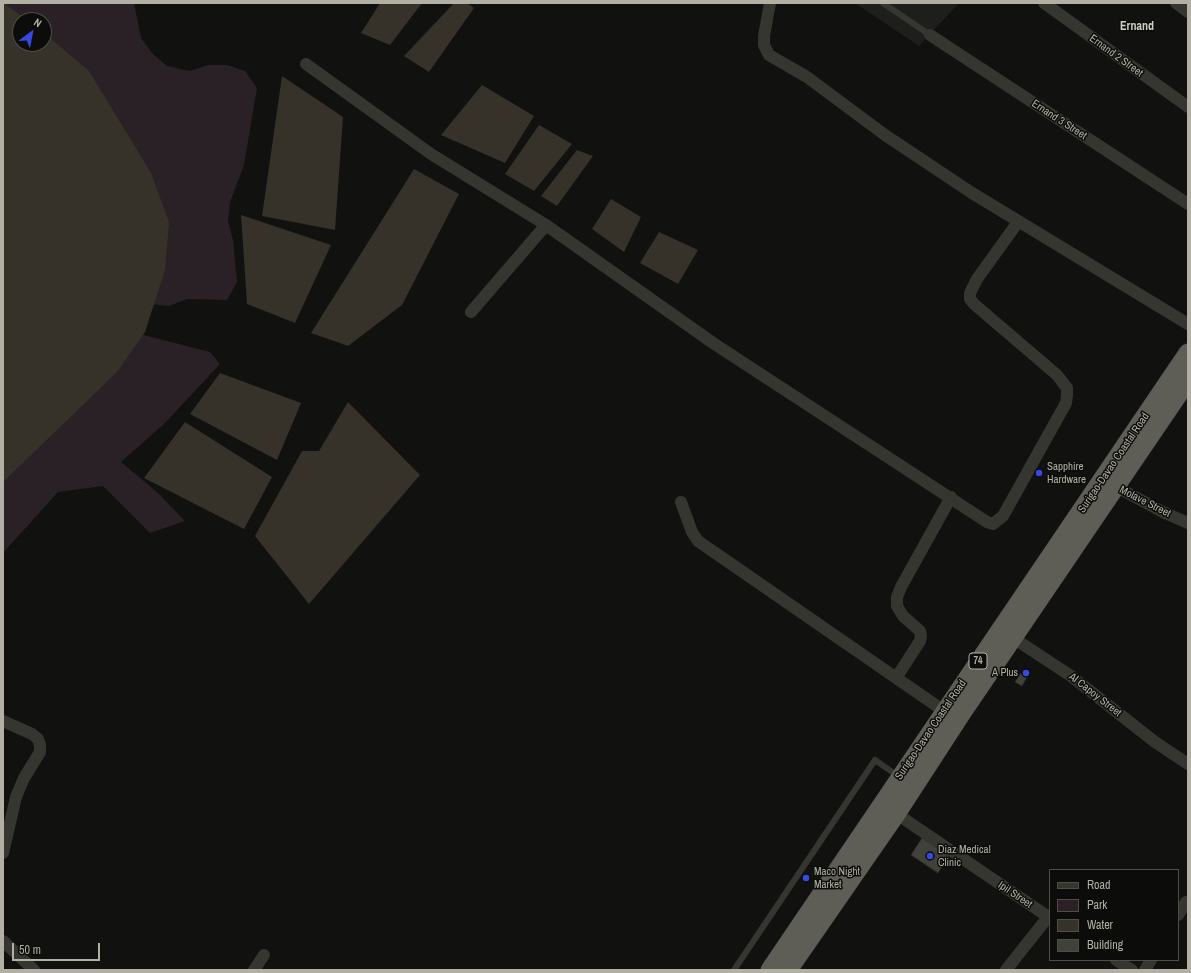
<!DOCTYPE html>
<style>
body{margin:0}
#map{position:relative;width:1191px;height:973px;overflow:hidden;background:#111110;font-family:"Archivo Narrow",sans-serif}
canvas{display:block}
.frame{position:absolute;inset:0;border:4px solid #b1b0a2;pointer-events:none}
.legend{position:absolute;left:1049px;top:869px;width:130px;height:92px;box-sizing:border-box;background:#0c0c0b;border:1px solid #4e4e47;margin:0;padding:5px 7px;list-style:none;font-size:12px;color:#b1b0a2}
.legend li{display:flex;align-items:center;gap:8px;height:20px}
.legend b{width:20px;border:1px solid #4e4e47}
.north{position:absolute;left:12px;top:12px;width:40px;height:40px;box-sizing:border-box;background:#0c0c0b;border:1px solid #4e4e47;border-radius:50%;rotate:32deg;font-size:11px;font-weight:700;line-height:16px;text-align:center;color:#b1b0a2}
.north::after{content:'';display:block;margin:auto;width:14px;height:18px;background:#364ae3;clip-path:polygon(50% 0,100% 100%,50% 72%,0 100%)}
.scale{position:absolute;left:12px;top:943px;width:88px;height:18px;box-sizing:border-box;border:2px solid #b1b0a2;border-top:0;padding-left:5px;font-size:12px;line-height:14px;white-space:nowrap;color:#b1b0a2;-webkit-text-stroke:3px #0c0c0b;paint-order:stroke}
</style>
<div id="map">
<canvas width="1191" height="973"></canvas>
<div class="frame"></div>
<ul class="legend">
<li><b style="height:5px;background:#363631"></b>Road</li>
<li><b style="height:11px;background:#292126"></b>Park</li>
<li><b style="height:11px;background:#36322a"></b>Water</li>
<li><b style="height:11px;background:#41413c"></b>Building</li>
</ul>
<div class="north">N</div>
<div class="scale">50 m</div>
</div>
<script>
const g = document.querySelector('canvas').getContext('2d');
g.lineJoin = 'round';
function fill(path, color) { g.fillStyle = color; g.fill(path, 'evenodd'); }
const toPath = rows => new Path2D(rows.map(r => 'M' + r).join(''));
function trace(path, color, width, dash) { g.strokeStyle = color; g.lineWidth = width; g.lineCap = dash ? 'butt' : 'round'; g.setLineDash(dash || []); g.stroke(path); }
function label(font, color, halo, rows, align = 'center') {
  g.font = font + ' "Archivo Narrow",sans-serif'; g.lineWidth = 3; g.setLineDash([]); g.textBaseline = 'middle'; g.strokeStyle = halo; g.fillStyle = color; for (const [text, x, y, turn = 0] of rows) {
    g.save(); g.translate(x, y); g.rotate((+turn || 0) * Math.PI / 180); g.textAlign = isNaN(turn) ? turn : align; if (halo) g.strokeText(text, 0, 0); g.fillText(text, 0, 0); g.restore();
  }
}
fill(toPath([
 [855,3,959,3,919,46]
]), '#1e1e1c');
fill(toPath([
 [3,3,134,3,141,38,153,54,167,66,190,71,208,65,227,65,245,71,257,88,244,165,230,202,228,221,233,240,237,282,227,300,187,299,169,306,108,300],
 [20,20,44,20,44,44,20,44],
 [128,331,210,352,220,364,165,423,121,462,158,493,185,521,150,533,103,486,58,492,3,553,3,424]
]), '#292126');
fill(toPath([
 [3,3,28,20,20,20,20,44,44,44,44,33,89,71,151,173,169,222,165,270,145,332,117,372,3,482],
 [380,3,422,3,390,45,361,33],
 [454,3,467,3,474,8,429,72,404,56],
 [282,76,343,117,335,230,262,216],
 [482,85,534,116,505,163,441,135],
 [539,125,572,144,534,191,505,174],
 [577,150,593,156,557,206,541,196],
 [414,169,459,194,402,305,348,346,311,333],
 [611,199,641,217,624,252,592,229],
 [241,215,331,245,295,323,247,304],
 [659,232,698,250,678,284,640,263],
 [220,373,301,403,277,460,190,414],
 [348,402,420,475,309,604,255,536,302,451,319,451],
 [185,422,272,477,244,529,144,478]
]), '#36322a');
const building = toPath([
 [1021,673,1027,677,1022,686,1015,682,1021,673],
 [922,838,949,856,938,873,911,855,922,838]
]);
fill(building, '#41413c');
trace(building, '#2c2d2a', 1);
trace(toPath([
 [883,3,930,35],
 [734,970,875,760,898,776]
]), '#363631', 6);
trace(toPath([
 [770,3,764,36,764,45,769,55,807,77,885,135,972,193,1188,324],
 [1044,3,1188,107],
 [1176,3,1188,12],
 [930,35,1188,204],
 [306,64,431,154,546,225,713,343,987,522,993,524,1003,516,1066,403,1067,395,1067,388,1057,375,974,304,970,299,970,293,977,279,1018,222],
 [471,312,546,225],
 [1111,484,1163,512,1188,523],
 [681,502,692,532,698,541,944,711],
 [1007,634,1071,676,1155,742,1188,764],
 [896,678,920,641,921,636,920,631,903,616,897,606,897,597,901,587,951,497],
 [3,721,32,734,38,739,40,745,40,752,24,778,16,797,3,853],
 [891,810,1050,918],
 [1178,915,1186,902],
 [3,941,34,970],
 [1116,960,1132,970],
 [254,970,264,955],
 [1006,970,1048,917],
 [1145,970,1151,960]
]), '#363631', 12);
trace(toPath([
 [770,970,1188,353],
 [788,970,896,814,961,714,1188,380]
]), '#5e5e56', 19);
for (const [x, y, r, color] of [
 [1039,473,4,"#364ae3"],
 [1026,673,4,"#364ae3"],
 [930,856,4,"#364ae3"],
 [806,878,4,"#364ae3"]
]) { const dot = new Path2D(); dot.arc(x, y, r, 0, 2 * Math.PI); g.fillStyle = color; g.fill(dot); trace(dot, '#0c0c0b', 1.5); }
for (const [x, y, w] of [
 [978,661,18]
]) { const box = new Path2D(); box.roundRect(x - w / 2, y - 8, w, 16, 3); g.fillStyle = '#0c0c0b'; g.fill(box); trace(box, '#b1b0a2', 1); }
label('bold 10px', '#b1b0a2', null, [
 ["74",978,661]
]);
label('11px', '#b1b0a2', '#0c0c0b', [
 ["Ernand 2 Street",1116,56,36],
 ["Ernand 3 Street",1059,120,33],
 ["Surigao-Davao Coastal Road",1114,463,-56],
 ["Molave Street",1145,502,27],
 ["Al Capoy Street",1095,695,38],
 ["Surigao-Davao Coastal Road",931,730,-56],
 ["Ipil Street",1015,895,34]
]);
label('11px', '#b1b0a2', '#0c0c0b', [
 ["Sapphire",1047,467],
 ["Hardware",1047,480],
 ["A Plus",1018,673,"right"],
 ["Diaz Medical",938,850],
 ["Clinic",938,863],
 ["Maco Night",814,872],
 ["Market",814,885]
], 'left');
label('bold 12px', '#cecdc3', '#0c0c0b', [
 ["Ernand",1137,27]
]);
</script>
